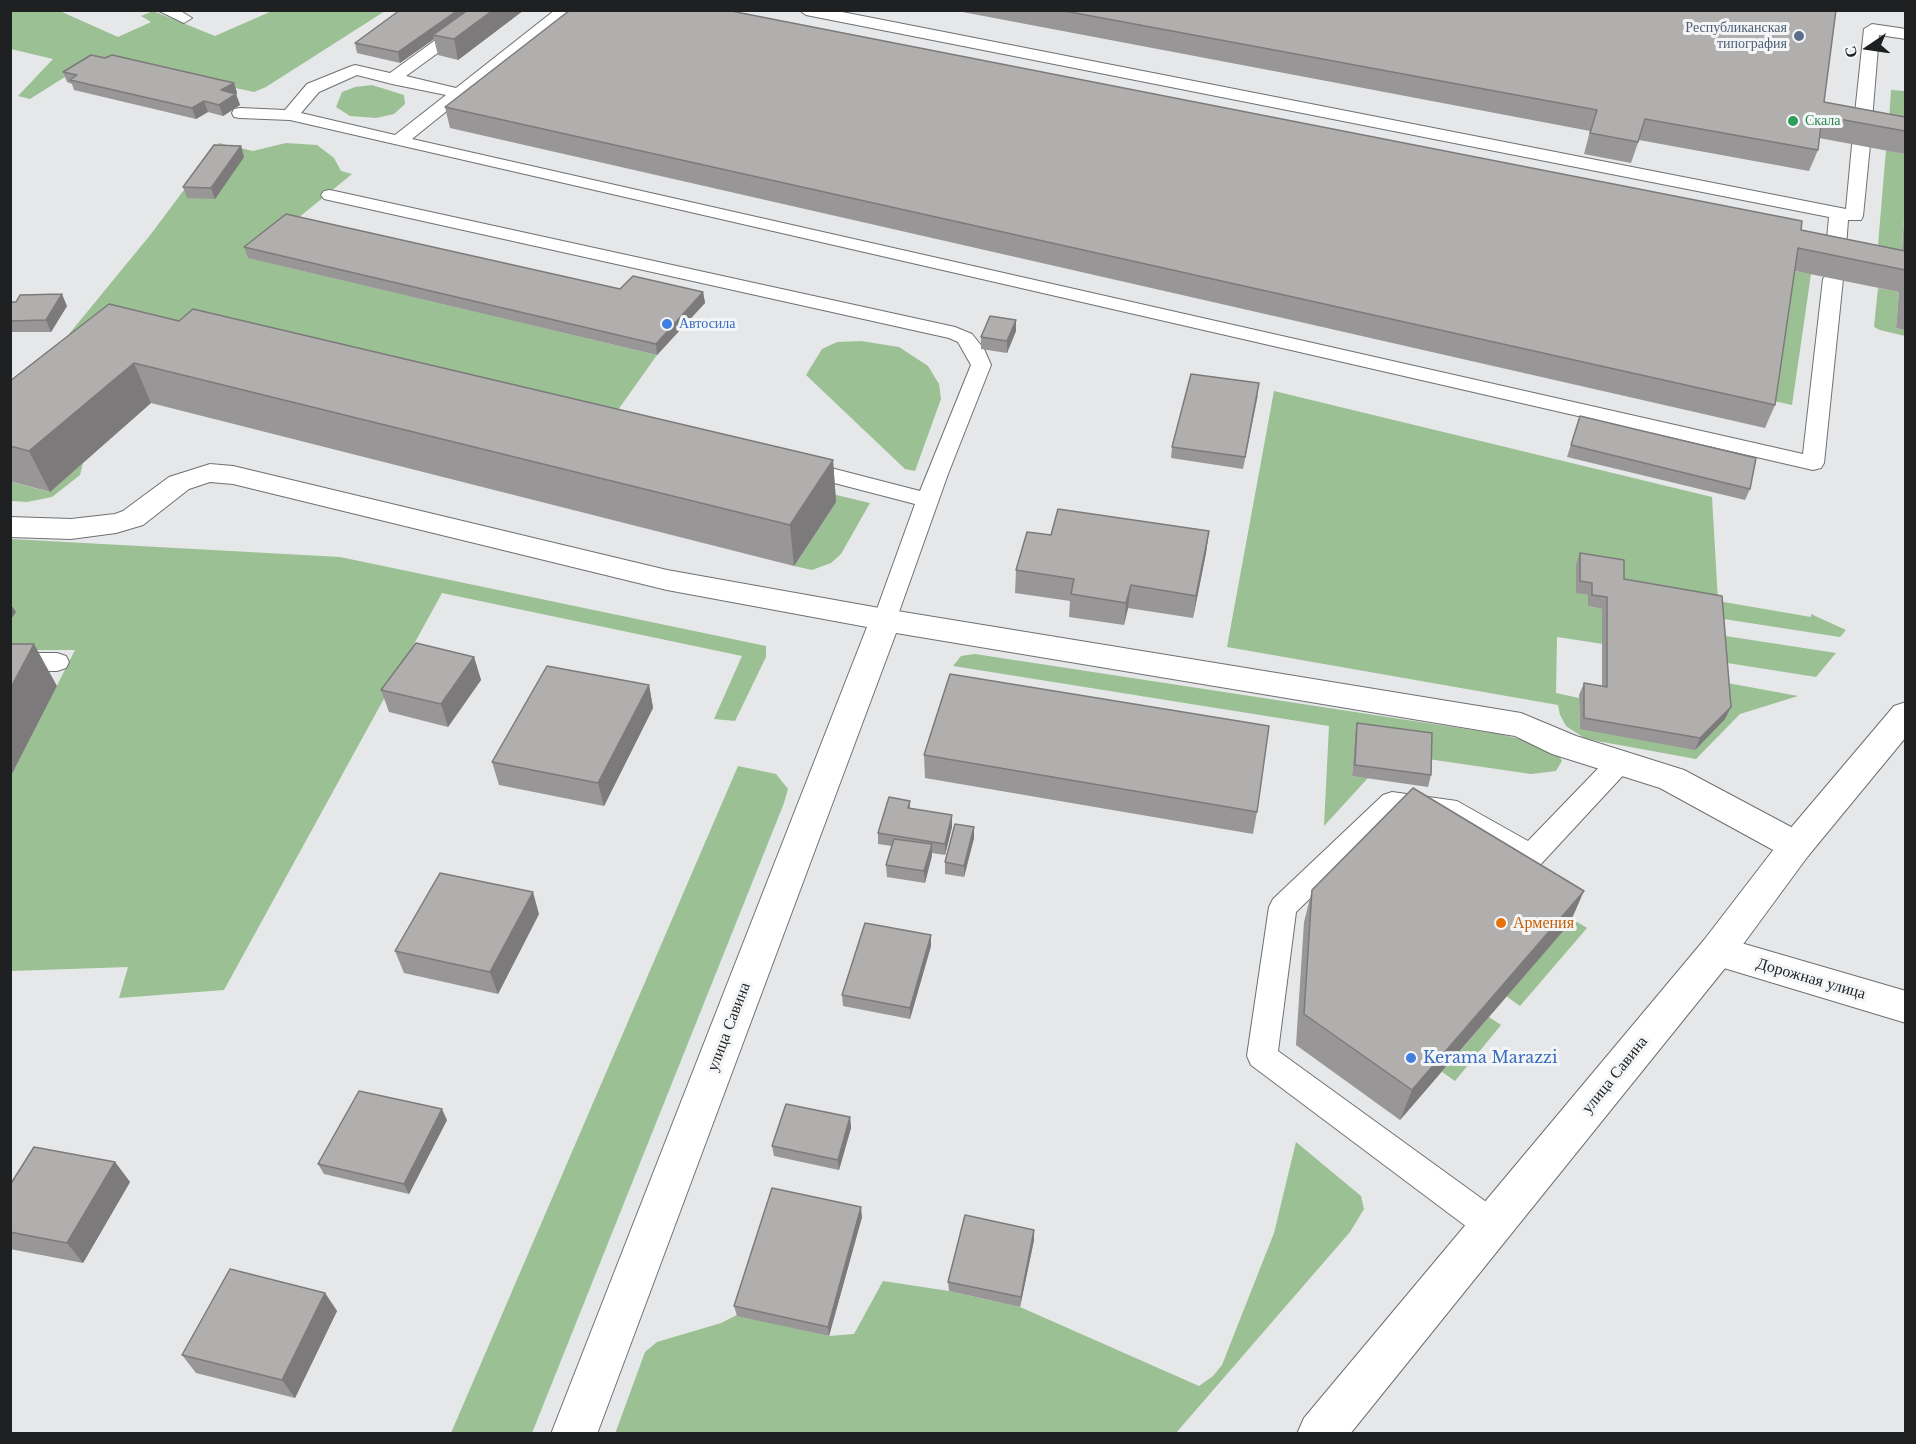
<!DOCTYPE html>
<meta charset="utf-8">
<style>
body{margin:0}
#map{position:relative;width:1916px;height:1444px;overflow:hidden;background:#e5e7e9;font-family:"Libre Baskerville",serif}
canvas{display:block}
.frame{position:absolute;inset:0;border:12px solid #1f2021;pointer-events:none}
.north{position:absolute;left:1838px;top:18px;width:60px;height:60px;-webkit-text-stroke:4px #f3f5f7;paint-order:stroke;rotate:257deg;font-size:16px;font-weight:700;line-height:24px;text-align:center;color:#1f2021}
.north::after{content:'';display:block;margin:auto;width:21px;height:27px;background:#1f2021;clip-path:polygon(50% 0,100% 100%,50% 72%,0 100%)}
</style>
<div id="map">
<canvas width="1916" height="1444"></canvas>
<div class="frame"></div>
<div class="north">С</div>
</div>
<script>
const g = document.querySelector('canvas').getContext('2d');
g.lineJoin = 'round';
function fill(path, color) { g.fillStyle = color; g.fill(path, 'evenodd'); }
const toPath = rows => new Path2D(rows.map(r => 'M' + r).join(''));
function trace(path, color, width, dash) { g.strokeStyle = color; g.lineWidth = width; g.lineCap = dash ? 'butt' : 'round'; g.setLineDash(dash || []); g.stroke(path); }
function label(font, color, halo, rows, align = 'center') {
  g.font = font + ' "Libre Baskerville",serif'; g.lineWidth = 6; g.setLineDash([]); g.textBaseline = 'middle'; g.strokeStyle = halo; g.fillStyle = color; for (const [text, x, y, turn = 0] of rows) {
    g.save(); g.translate(x, y); g.rotate((+turn || 0) * Math.PI / 180); g.textAlign = isNaN(turn) ? turn : align; if (halo) g.strokeText(text, 0, 0); g.fillText(text, 0, 0); g.restore();
  }
}
fill(toPath([
 [11,11,64,11,62,12,118,37,151,22,141,16,153,11,215,36,272,11,385,11,266,87,254,92,95,58,30,99,18,96,53,59,11,49],
 [372,85,404,95,405,104,394,114,376,118,350,116,336,107,342,92,355,87],
 [1891,90,1905,91,1905,139,1888,136],
 [219,143,253,151,286,143,317,145,334,158,341,171,352,174,249,258,657,355,598,438,870,503,841,554,831,563,812,570,794,566,835,501,209,349,10,406,151,234],
 [1886,150,1905,154,1905,205,1900,274,1876,269],
 [1789,270,1811,274,1792,405,1769,400],
 [1878,288,1899,292,1896,328,1905,330,1905,336,1880,330,1874,327],
 [861,341,899,347,928,366,939,384,941,399,915,471,905,469,806,375,822,349,837,342],
 [1274,391,1712,497,1718,601,1811,617,1811,614,1846,630,1840,637,1717,618,1717,608,1576,593,1588,595,1588,606,1602,609,1603,644,1557,637,1556,693,1579,698,1580,729,1722,682,1798,696,1740,714,1696,759,1586,739,1566,726,1560,715,1558,705,1227,647],
 [83,463,80,475,52,497,27,502,11,501,10,481,49,492],
 [11,539,340,557,766,646,766,657,735,721,714,719,742,656,442,593,224,990,119,998,128,967,11,971,10,778,75,650,11,650],
 [1719,635,1836,653,1816,677,1721,662],
 [975,654,1499,734,1537,743,1558,753,1562,761,1556,771,1531,774,1428,759,1355,735,1352,776,1368,778,1324,826,1329,726,953,666,961,656],
 [738,766,776,774,788,789,784,803,532,1433,451,1433],
 [1474,858,1587,928,1520,1006,1506,996],
 [1489,1017,1501,1025,1455,1081,1442,1072],
 [1296,1142,1361,1196,1364,1209,1350,1232,1176,1433,615,1434,645,1352,657,1342,721,1323,737,1315,829,1336,854,1334,883,1281,949,1291,1020,1307,1199,1386,1213,1376,1222,1365,1274,1233]
]), '#9bc093');
const lane = toPath([
 [157,10,179,10,192,18,184,23,157,10],
 [555,10,572,10,412,139,1803,454,1823,279,1826,275,1833,273,1840,275,1843,279,1824,463,1821,468,1813,470,290,120,240,118,234,117,232,113,234,109,240,108,285,110,307,84,349,67,355,65,390,73,434,41,440,39,446,41,448,44,446,47,406,76,456,88,555,10],
 [357,75,392,84,446,95,395,135,301,113,319,92,357,75],
 [799,10,832,10,1846,209,1852,145,1855,141,1861,140,1867,141,1870,145,1863,216,1861,220,1848,220,1845,261,1842,265,1835,267,1828,265,1825,261,1829,217,806,15,799,10],
 [1872,24,1906,29,1906,39,1879,35,1871,132,1868,136,1862,137,1856,136,1853,132,1864,29,1872,24],
 [330,190,955,327,972,334,984,349,991,365,948,474,894,626,885,628,876,626,873,620,915,504,792,472,789,467,792,462,800,460,920,491,971,365,958,342,949,338,324,199,321,195,324,191,330,190],
 [10,653,57,653,66,656,69,662,66,668,57,671,10,671,10,653],
 [1620,752,1629,755,1633,762,1629,769,1541,864,1531,867,1521,864,1443,818,1398,813,1296,912,1278,1051,1503,1214,1507,1225,1503,1236,1491,1240,1479,1236,1251,1065,1247,1056,1269,907,1273,899,1383,795,1392,792,1457,801,1528,841,1611,755,1620,752]
]);
const street = toPath([
 [210,464,233,466,667,570,885,609,1521,713,1576,736,1684,770,1808,836,1814,846,1808,856,1796,860,1784,856,1660,788,1552,754,1515,736,896,633,597,1434,551,1434,867,627,667,590,233,484,210,482,189,489,143,525,116,533,71,539,10,537,10,517,71,519,115,514,123,511,169,477,210,464],
 [1717,936,1906,991,1906,1023,1704,962,1698,951,1704,940,1717,936]
]);
const secondary = toPath([
 [1906,702,1906,737,1808,856,1730,962,1350,1434,1297,1434,1304,1418,1704,940,1784,836,1894,706,1906,702]
]);
trace(lane, '#6f7072', 2);
trace(street, '#6f7072', 2);
trace(secondary, '#6f7072', 2);
fill(lane, '#fff');
fill(street, '#fff');
fill(secondary, '#fff');
fill(toPath([
 [400,10,524,10,458,60,438,55,434,39,400,63,357,53,355,43],
 [952,10,1836,10,1824,102,1905,117,1905,154,1819,138,1818,150,1809,171,1639,140,1631,163,1584,154,1590,131],
 [63,72,234,83,237,93,236,94,240,105,223,116,208,112,196,119,74,90,72,84,67,82],
 [445,107,1801,230,1902,250,1905,205,1905,330,1896,328,1899,292,1795,271,1775,405,1765,428,450,128],
 [241,146,244,157,215,199,187,198,183,187],
 [244,247,620,289,703,292,705,303,657,355,248,258],
 [10,302,67,306,51,332,10,332],
 [1016,320,1016,331,1007,353,981,349,981,337],
 [179,321,833,460,836,502,794,566,151,403,50,492,10,481,10,381],
 [1258,395,1243,469,1171,458,1172,447],
 [1576,428,1750,489,1745,500,1567,457],
 [1209,531,1206,553,1193,618,1128,608,1124,625,1069,617,1070,601,1015,593,1016,570,1051,535],
 [1580,553,1624,579,1725,719,1695,750,1580,729,1579,695,1584,683,1602,687,1602,609,1588,606,1588,595,1576,593,1576,565],
 [474,657,481,680,448,727,389,712,381,690],
 [649,685,653,708,604,806,499,785,492,762],
 [1357,723,1431,775,1428,787,1352,776,1355,735],
 [924,755,1257,812,1253,834,925,778],
 [910,801,910,808,952,827,945,855,932,853,925,883,887,877,886,865,892,846,878,844,878,833],
 [974,827,974,838,964,877,945,874,945,862],
 [1312,890,1570,923,1400,1120,1296,1045,1304,922],
 [539,914,498,994,404,973,395,951],
 [931,946,910,1019,843,1006,842,995],
 [850,1117,851,1128,839,1170,774,1156,772,1146],
 [447,1120,409,1194,324,1174,318,1164],
 [115,1162,130,1182,83,1263,10,1249,10,1185],
 [862,1217,829,1336,737,1316,734,1306],
 [1034,1240,1020,1307,949,1291,948,1282],
 [325,1293,337,1311,295,1398,196,1373,182,1355]
]), '#989696');
fill(toPath([
 [458,10,475,10,433,35,434,39,400,63,398,52],
 [493,10,524,10,458,60,454,39],
 [234,83,237,93,225,101,221,90],
 [236,94,240,105,223,116,219,105],
 [204,101,208,112,196,119,192,108],
 [241,146,244,157,215,199,211,188],
 [703,292,705,303,657,355,656,344],
 [62,294,67,306,51,332,46,320],
 [1016,320,1016,331,1007,353,1007,341],
 [134,363,151,403,50,492,29,451],
 [833,460,836,502,794,566,790,525],
 [1209,531,1206,553,1193,618,1196,596],
 [1131,585,1128,608,1124,625,1126,603],
 [10,603,16,612,10,621],
 [34,644,57,686,10,778,10,689],
 [474,657,481,680,448,727,441,704],
 [649,685,653,708,604,806,598,783],
 [1731,707,1725,719,1695,750,1700,738],
 [952,815,952,827,945,855,945,844],
 [974,827,974,838,964,877,964,866],
 [932,844,932,856,925,883,924,871],
 [1584,891,1570,923,1400,1120,1412,1090],
 [533,892,539,914,498,994,490,972],
 [931,935,931,946,910,1019,910,1008],
 [442,1109,447,1120,409,1194,404,1184],
 [850,1117,851,1128,839,1170,838,1160],
 [115,1162,130,1182,83,1263,67,1243],
 [861,1207,862,1217,829,1336,828,1327],
 [1034,1230,1034,1240,1020,1307,1021,1297],
 [325,1293,337,1311,295,1398,282,1380]
]), '#7c7a7a');
const building = toPath([
 [400,10,458,10,398,52,355,43,400,10],
 [468,10,493,10,454,39,433,35,468,10],
 [570,10,726,10,1802,221,1801,230,1905,251,1905,270,1798,248,1775,405,445,107,570,10],
 [1059,10,1836,10,1824,102,1905,117,1905,131,1822,116,1818,150,1645,119,1638,142,1590,133,1597,110,1059,10],
 [91,55,105,58,112,55,234,83,221,90,236,94,219,105,204,101,192,108,70,80,77,75,63,72,91,55],
 [214,145,241,146,211,188,183,187,214,145],
 [286,214,620,289,633,276,703,292,656,344,244,247,286,214],
 [62,294,46,320,10,321,10,302,16,302,20,295,62,294],
 [109,304,179,321,193,309,833,460,790,525,134,363,29,451,10,446,10,381,109,304],
 [990,316,1016,320,1007,341,981,337,990,316],
 [1191,374,1259,383,1245,457,1172,447,1191,374],
 [1580,416,1756,458,1750,489,1571,445,1580,416],
 [1058,509,1209,531,1196,596,1131,585,1126,603,1071,594,1074,579,1016,570,1027,532,1051,535,1058,509],
 [1580,553,1624,560,1624,579,1722,596,1731,707,1700,738,1584,718,1584,683,1607,687,1607,597,1592,595,1592,583,1580,581,1580,553],
 [416,643,474,657,441,704,381,690,416,643],
 [10,644,34,644,10,689,10,644],
 [547,666,649,685,598,783,492,762,547,666],
 [950,674,1269,726,1257,812,924,755,950,674],
 [1357,723,1432,733,1431,775,1355,765,1357,723],
 [1413,788,1584,891,1412,1090,1304,1014,1312,890,1413,788],
 [889,797,910,801,908,808,952,815,945,844,878,833,889,797],
 [955,824,974,827,964,866,945,862,955,824],
 [894,839,932,844,924,871,886,865,894,839],
 [440,873,533,892,490,972,395,951,440,873],
 [865,923,931,935,910,1008,842,995,865,923],
 [359,1091,442,1109,404,1184,318,1164,359,1091],
 [786,1104,850,1117,838,1160,772,1146,786,1104],
 [34,1147,115,1162,67,1243,10,1232,10,1185,34,1147],
 [772,1188,861,1207,828,1327,734,1306,772,1188],
 [965,1215,1034,1230,1021,1297,948,1282,965,1215],
 [230,1269,325,1293,282,1380,182,1355,230,1269]
]);
fill(building, '#b1afae');
trace(building, '#7c7a7a', 1.5);
for (const [x, y, r, color] of [
 [1799,36,6,"#5c6f8a"],
 [1793,121,6,"#2e9e5b"],
 [667,324,6,"#3f7fe0"],
 [1501,923,6,"#e8710a"],
 [1411,1058,6,"#3f7fe0"]
]) { const dot = new Path2D(); dot.arc(x, y, r, 0, 2 * Math.PI); g.fillStyle = color; g.fill(dot); trace(dot, '#f3f5f7', 2); }
label('14px', '#4e5e75', '#f3f5f7', [
 ["Республиканская",1787,28],
 ["типография",1787,44]
], 'right');
label('14px', '#27864d', '#f3f5f7', [
 ["Скала",1805,121]
], 'left');
label('14px', '#366cbe', '#f3f5f7', [
 ["Автосила",679,324]
], 'left');
label('16px', '#c56008', '#f3f5f7', [
 ["Армения",1513,923]
], 'left');
label('16px', '#1f2021', '#f3f5f7', [
 ["Дорожная улица",1811,979,16],
 ["улица Савина",729,1027,-69],
 ["улица Савина",1615,1075,-51]
]);
label('16px', '#366cbe', '#f3f5f7', [
 ["Kerama Marazzi",1423,1058]
], 'left');
</script>
